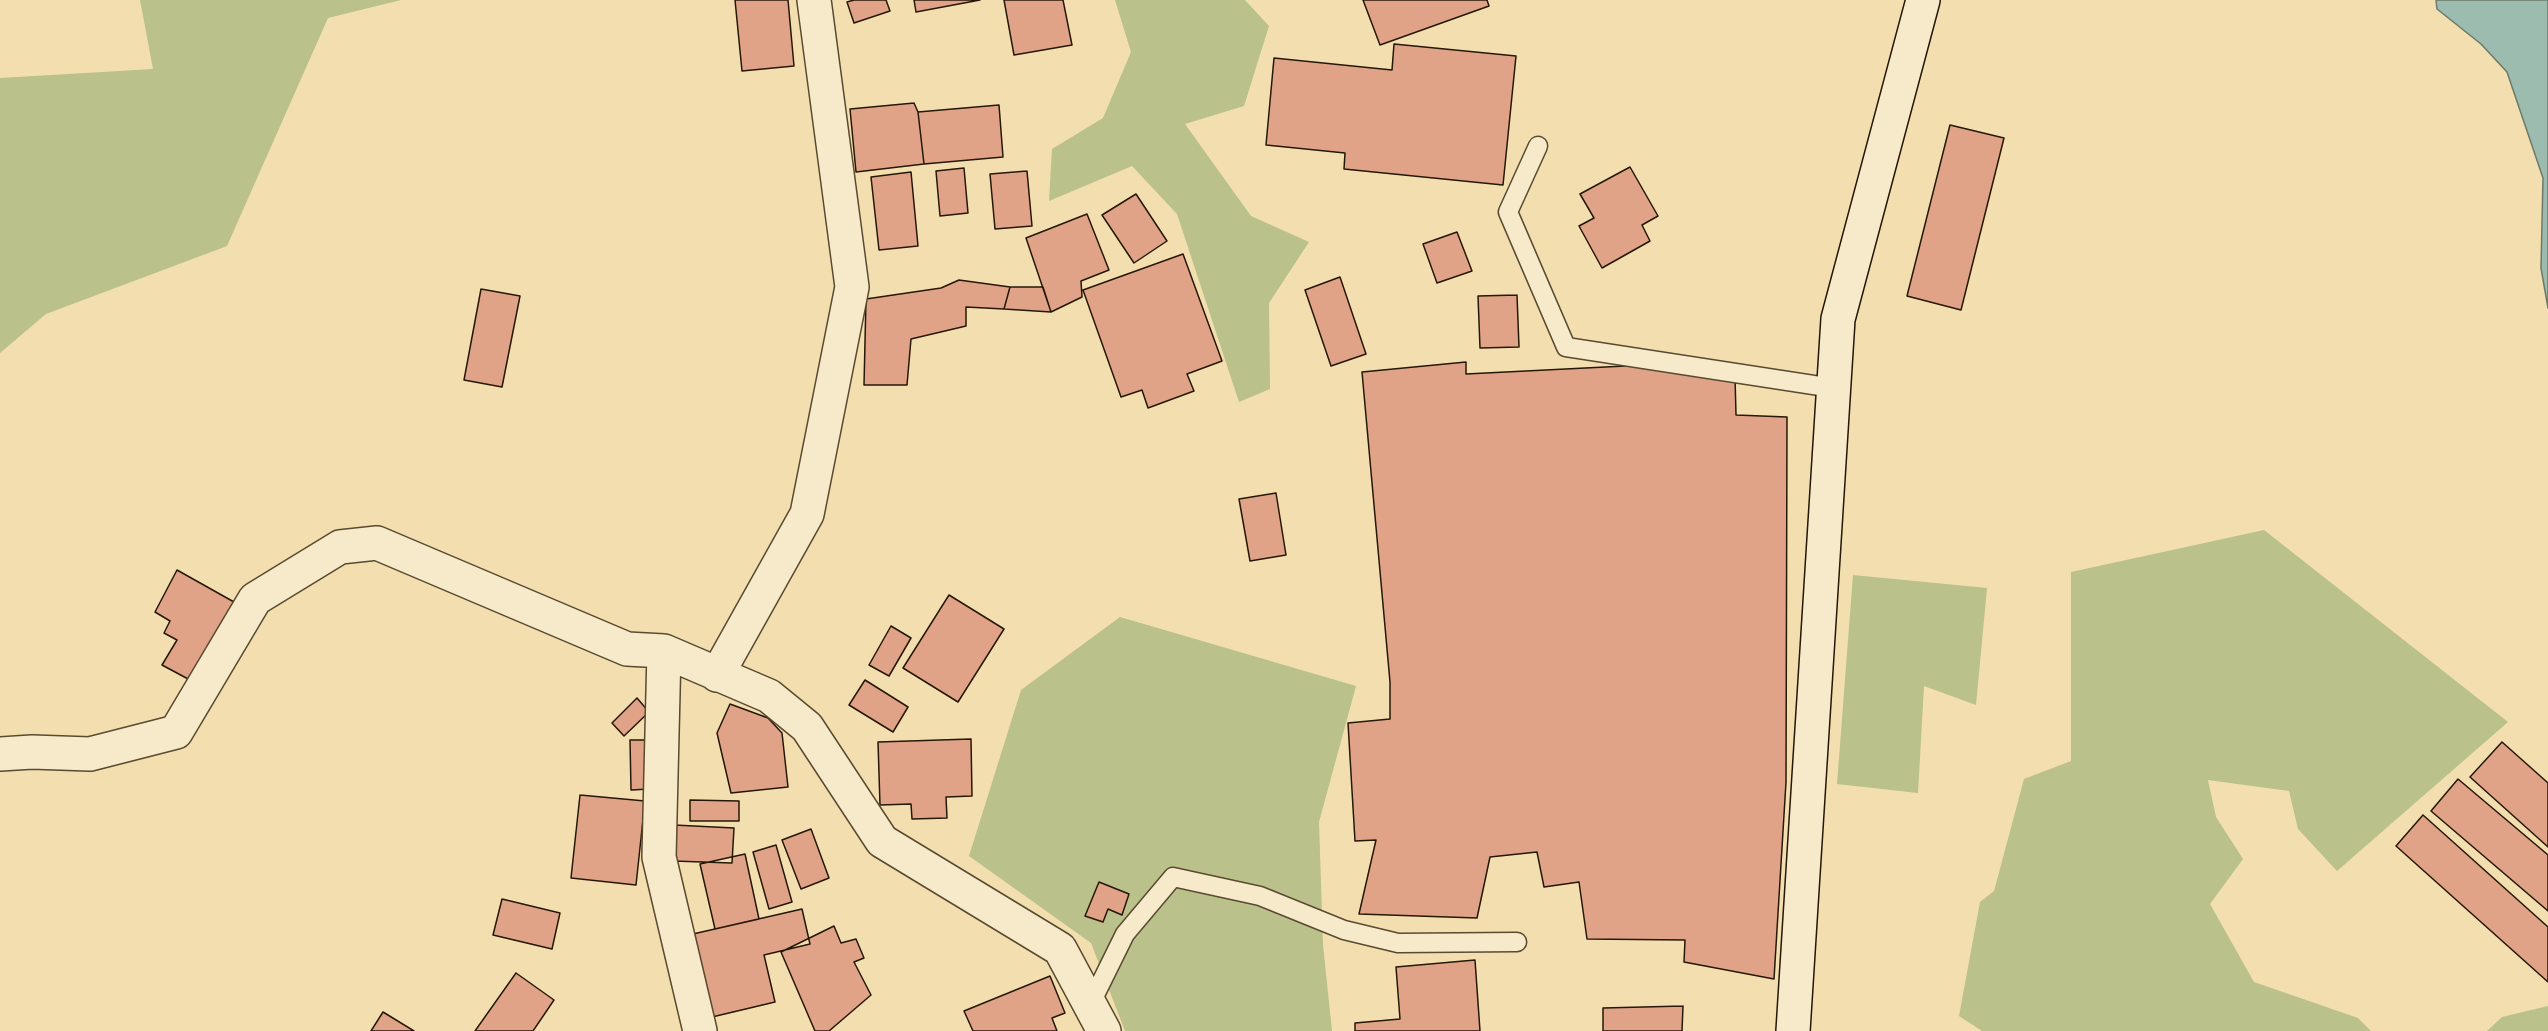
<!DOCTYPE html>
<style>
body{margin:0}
canvas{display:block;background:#f2deae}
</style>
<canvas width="2548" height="1031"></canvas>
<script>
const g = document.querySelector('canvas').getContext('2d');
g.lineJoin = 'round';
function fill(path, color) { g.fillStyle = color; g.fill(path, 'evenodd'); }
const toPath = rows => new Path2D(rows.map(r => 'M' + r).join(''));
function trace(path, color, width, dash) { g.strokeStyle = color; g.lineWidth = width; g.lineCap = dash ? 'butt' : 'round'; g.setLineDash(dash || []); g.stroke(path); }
fill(toPath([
 [140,0,401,0,328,18,227,246,46,314,0,353,0,78,153,69],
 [1115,0,1245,0,1269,26,1244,106,1185,124,1251,216,1309,242,1269,303,1270,389,1239,402,1177,214,1132,166,1049,201,1052,149,1103,118,1131,52],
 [2264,530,2508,722,2337,871,2298,829,2289,791,2208,780,2216,817,2243,859,2210,904,2254,982,2358,1018,2371,1031,1982,1031,1959,1016,1980,902,1994,891,2024,779,2071,761,2071,572],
 [1853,575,1987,588,1976,705,1924,686,1918,793,1837,784],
 [1120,617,1356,686,1319,822,1323,945,1332,1031,1125,1031,1091,943,969,856,1021,690],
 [2548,1006,2548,1031,2487,1031,2502,1017]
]), '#bac18b');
const water = toPath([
 [2436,0,2548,0,2548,308,2541,268,2543,178,2507,72,2481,44,2437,9,2436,0]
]);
fill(water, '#9cbcaf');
trace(water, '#6d7a6b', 1.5);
const building = toPath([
 [735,0,788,0,794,66,742,71,735,0],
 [854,0,886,0,890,11,854,23,847,2,854,0],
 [914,0,980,0,916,12,914,0],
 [1004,0,1063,0,1072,45,1014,55,1004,0],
 [1363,0,1487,0,1489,6,1380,45,1363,0],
 [1394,44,1516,56,1503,185,1344,169,1345,153,1266,145,1274,58,1392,70,1394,44],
 [914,103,918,112,924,164,856,172,850,109,914,103],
 [999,105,1003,157,924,164,918,112,999,105],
 [1950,125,2004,138,1961,310,1907,296,1950,125],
 [1630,167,1658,216,1642,225,1650,241,1602,268,1579,226,1594,218,1580,194,1630,167],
 [964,168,968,213,940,216,936,171,964,168],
 [1027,171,1032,226,995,229,990,174,1027,171],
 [911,172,918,246,879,250,871,177,911,172],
 [1136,194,1167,241,1134,263,1102,215,1136,194],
 [1087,214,1109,270,1081,281,1082,297,1051,312,1026,238,1087,214],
 [1457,232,1472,271,1437,283,1423,244,1457,232],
 [1183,254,1222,361,1187,374,1194,391,1148,408,1142,390,1121,397,1083,290,1183,254],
 [1340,277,1366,354,1331,366,1305,290,1340,277],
 [959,280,1010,287,1004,309,966,307,966,326,911,339,907,385,864,385,866,299,941,288,959,280],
 [1010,287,1043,287,1051,312,1004,309,1010,287],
 [481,289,520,296,502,387,464,380,481,289],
 [1517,295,1519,347,1480,348,1478,296,1517,295],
 [1466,362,1466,374,1645,365,1735,376,1736,415,1787,417,1786,782,1774,979,1684,962,1685,940,1587,939,1579,882,1544,887,1537,852,1490,857,1477,918,1359,914,1376,840,1355,841,1348,723,1390,719,1390,682,1362,372,1466,362],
 [1276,493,1286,555,1250,561,1239,499,1276,493],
 [177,570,234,602,190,680,162,665,177,640,164,633,170,621,155,612,177,570],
 [949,595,1004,629,958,702,903,668,949,595],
 [891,626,911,638,889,676,869,665,891,626],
 [865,680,908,707,893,732,849,705,865,680],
 [637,698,649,712,624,736,612,723,637,698],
 [730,704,768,718,782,733,788,787,731,793,717,733,730,704],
 [971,739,972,796,946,797,947,818,912,819,911,804,880,805,878,742,971,739],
 [630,740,649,740,650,789,631,790,630,740],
 [2502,742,2548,783,2548,847,2470,777,2502,742],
 [2458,779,2548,855,2548,911,2431,811,2458,779],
 [580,795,645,801,636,885,571,878,580,795],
 [690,800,739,801,739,821,690,821,690,800],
 [2423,815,2548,927,2548,982,2396,846,2423,815],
 [674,825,734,828,732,863,673,861,674,825],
 [811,829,829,878,801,889,782,840,811,829],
 [776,845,792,902,769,909,753,852,776,845],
 [745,854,759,919,715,929,700,864,745,854],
 [1099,882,1129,894,1122,915,1108,909,1103,922,1085,916,1099,882],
 [502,899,560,913,552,949,493,935,502,899],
 [802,909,810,944,764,955,775,1002,712,1017,693,934,802,909],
 [834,926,841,943,856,939,864,958,854,962,871,995,829,1031,815,1031,781,952,834,926],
 [1475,960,1480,1031,1355,1031,1355,1023,1400,1019,1396,967,1475,960],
 [516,973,554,1000,533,1031,475,1031,516,973],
 [1050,976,1065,1013,1052,1018,1057,1031,973,1031,964,1011,1050,976],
 [1683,1006,1682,1031,1603,1031,1603,1008,1683,1006],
 [383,1012,414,1031,371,1031,383,1012]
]);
fill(building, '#e0a388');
trace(building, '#261806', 1.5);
const lane = toPath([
 [1538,146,1508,212,1566,347,1833,388],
 [1090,1005,1125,934,1173,877,1260,896,1344,930,1398,943,1517,942]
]);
const street = toPath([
 [664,651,659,857,700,1031],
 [717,675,807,514,852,287,814,0],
 [0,754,32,752,90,754,176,732,255,599,340,547,377,543,627,649,664,651,769,696,807,727,882,841,1060,949,1104,1031]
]);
const secondary = toPath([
 [1793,1031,1838,319,1923,0]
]);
trace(lane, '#594a30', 21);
trace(street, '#594a30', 36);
trace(secondary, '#261806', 36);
trace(lane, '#f7eaca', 18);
trace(street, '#f7eaca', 33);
trace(secondary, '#f7eaca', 33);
</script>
